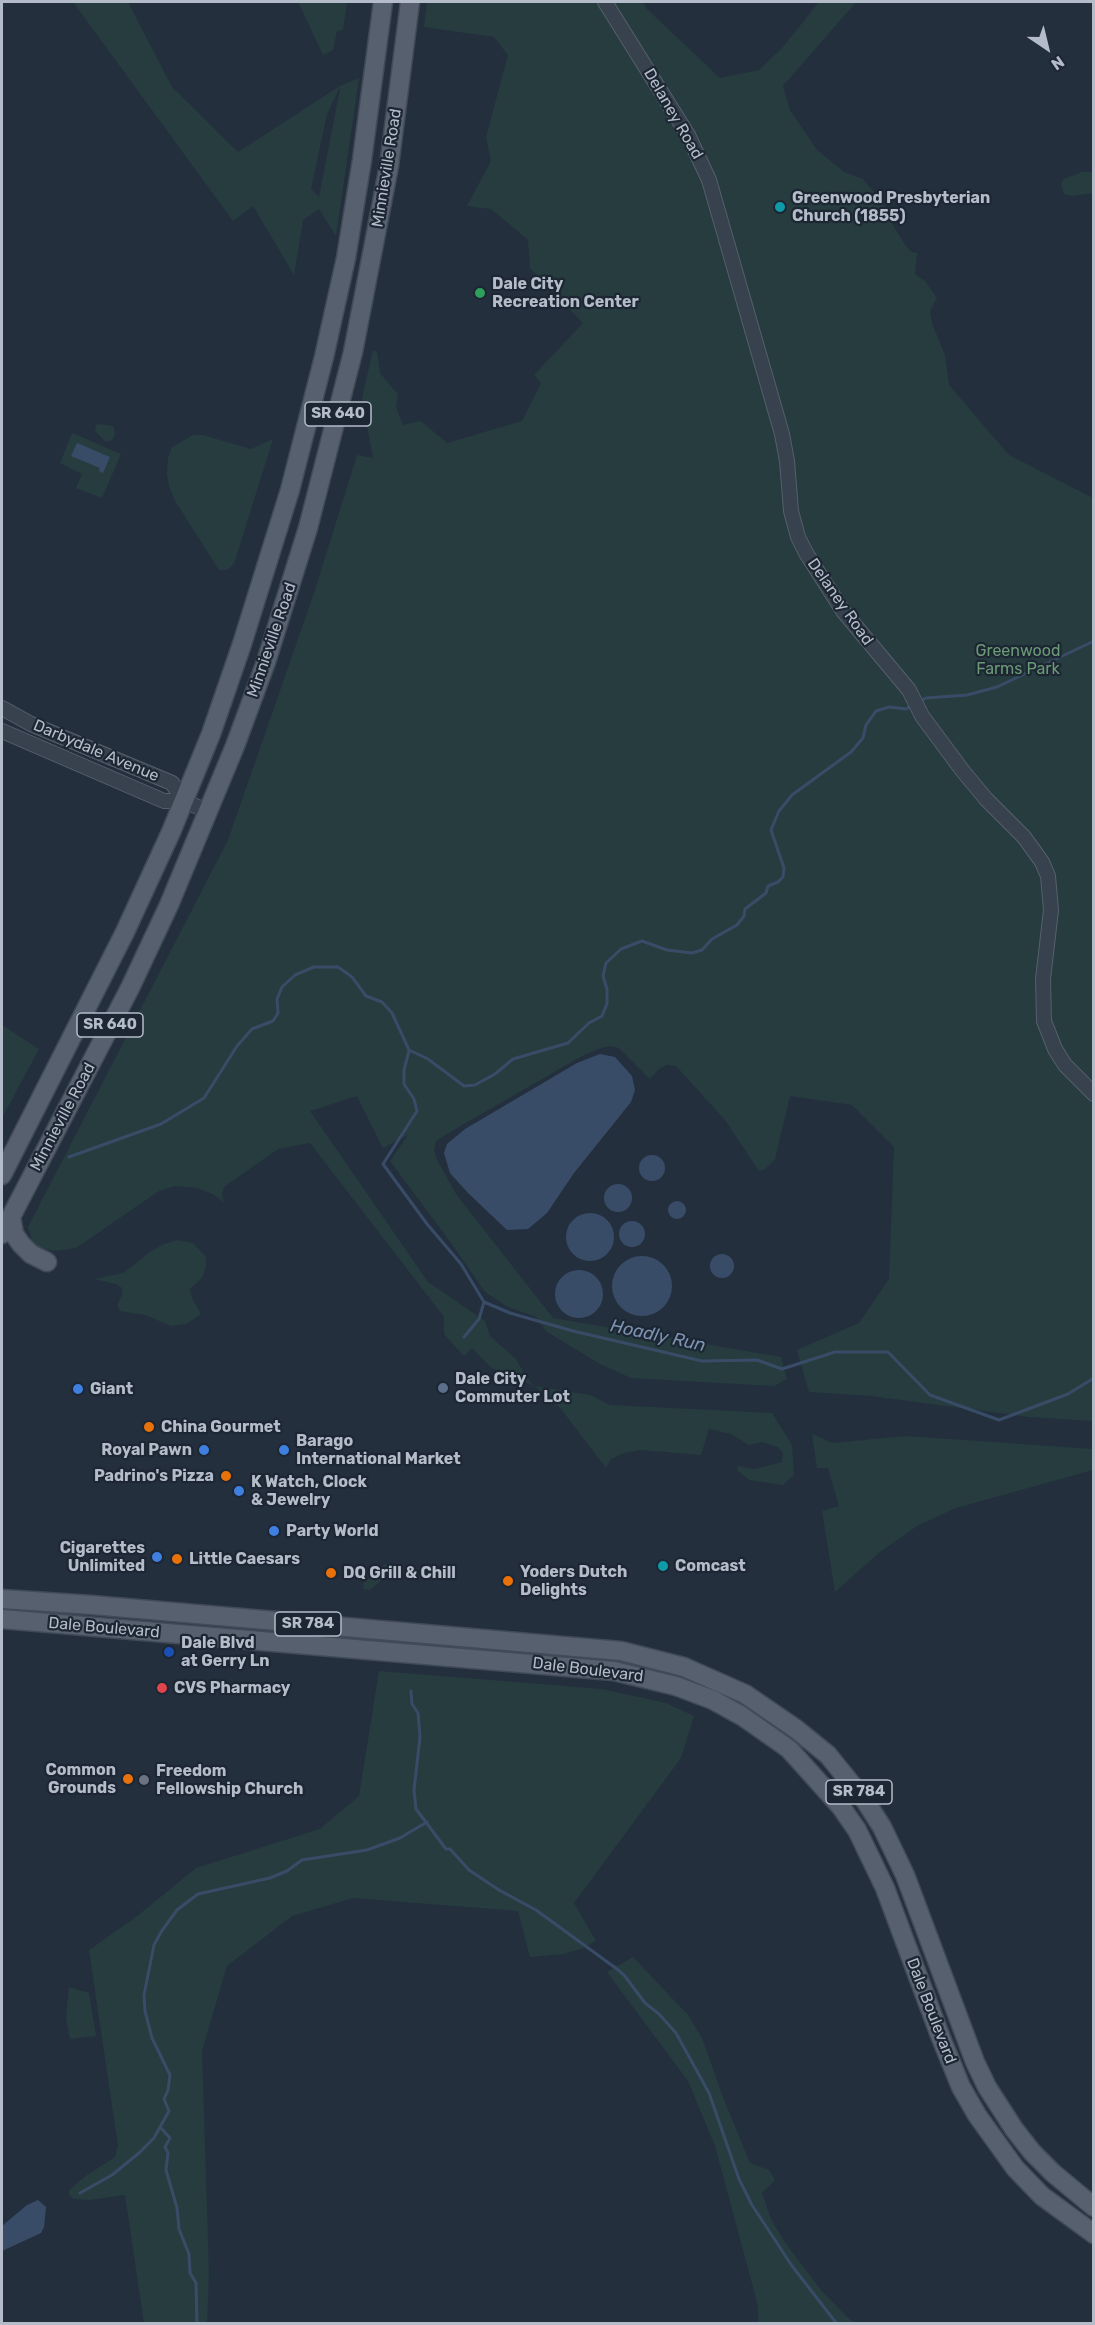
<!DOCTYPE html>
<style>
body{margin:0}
#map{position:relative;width:1095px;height:2325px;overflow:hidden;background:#242f3e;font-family:Rubik,sans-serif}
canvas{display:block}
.frame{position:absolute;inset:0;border:3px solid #b4bcc9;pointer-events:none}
.north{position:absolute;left:1017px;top:18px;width:60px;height:60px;-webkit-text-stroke:4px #1d2633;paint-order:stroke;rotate:145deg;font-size:16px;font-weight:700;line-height:24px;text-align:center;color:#b4bcc9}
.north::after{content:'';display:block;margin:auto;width:21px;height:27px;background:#b4bcc9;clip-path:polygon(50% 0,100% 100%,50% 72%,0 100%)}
</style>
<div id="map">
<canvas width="1095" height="2325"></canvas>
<div class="frame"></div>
<div class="north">N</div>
</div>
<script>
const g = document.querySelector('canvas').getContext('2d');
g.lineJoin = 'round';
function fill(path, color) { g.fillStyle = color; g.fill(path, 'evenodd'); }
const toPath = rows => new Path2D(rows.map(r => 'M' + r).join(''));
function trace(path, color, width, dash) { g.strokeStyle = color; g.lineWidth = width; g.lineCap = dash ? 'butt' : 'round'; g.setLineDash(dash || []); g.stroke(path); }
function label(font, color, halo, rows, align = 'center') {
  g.font = font + ' Rubik,sans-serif'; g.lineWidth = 4.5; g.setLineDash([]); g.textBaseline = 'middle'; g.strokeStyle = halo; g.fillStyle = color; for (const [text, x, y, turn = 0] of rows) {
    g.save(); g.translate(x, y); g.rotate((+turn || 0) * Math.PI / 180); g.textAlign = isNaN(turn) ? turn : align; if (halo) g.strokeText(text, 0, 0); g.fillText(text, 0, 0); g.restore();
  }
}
fill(toPath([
 [73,2,128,2,172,87,238,152,340,86,359,78,336,236,319,209,303,220,294,275,253,206,233,221],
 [339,89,340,89,319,197,311,189,327,114],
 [298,2,347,2,343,30,337,31,333,50,323,55],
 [427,2,643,2,647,9,720,78,759,70,782,48,819,2,856,2,783,86,790,110,817,150,844,172,863,179,890,212,888,217,904,243,911,252,917,253,915,274,925,281,937,298,930,311,932,323,945,355,949,385,1009,455,1093,498,1093,1421,1029,1417,871,1396,809,1392,797,1350,859,1323,889,1279,894,1147,852,1105,790,1096,775,1159,764,1170,759,1171,725,1120,676,1066,667,1065,659,1069,650,1079,619,1048,610,1046,598,1049,582,1056,452,1131,436,1141,434,1150,437,1160,456,1194,553,1318,781,1357,787,1379,774,1386,631,1378,600,1364,547,1332,536,1317,508,1307,485,1292,451,1243,390,1161,408,1135,383,1148,357,1096,310,1111,428,1282,485,1321,490,1336,516,1359,525,1375,534,1386,590,1395,610,1405,772,1413,792,1445,794,1475,783,1485,749,1480,737,1470,738,1466,755,1469,782,1462,783,1453,778,1447,762,1442,749,1445,731,1434,709,1429,701,1455,640,1450,624,1453,611,1459,606,1468,561,1409,542,1392,534,1386,490,1367,472,1348,464,1356,451,1342,444,1334,444,1317,310,1143,278,1149,224,1187,222,1194,224,1203,213,1194,197,1188,175,1186,159,1191,76,1248,55,1251,39,1248,32,1240,28,1227,228,840,314,593,357,455,373,458,362,398,373,350,377,352,380,373,398,394,396,407,403,425,421,421,447,443,522,421,541,383,534,375,583,323,530,268,528,240,491,209,467,206,491,161,486,137,508,55,494,37,424,27],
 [1082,172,1093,172,1093,193,1072,196,1064,194,1061,184,1064,179],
 [100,424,112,426,114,428,115,434,112,440,106,442,95,431,96,425],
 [72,433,121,454,102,498,76,488,82,474,60,463],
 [193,435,203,435,251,449,273,439,234,564,227,570,219,570,175,501,169,486,167,474,168,458,172,447],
 [2,1025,39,1049,2,1118],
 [177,1240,193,1243,206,1257,206,1267,202,1278,190,1289,192,1298,201,1314,186,1324,171,1326,145,1315,120,1311,117,1305,122,1295,122,1288,116,1284,94,1279,123,1273,150,1252,164,1244],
 [812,1434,832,1443,906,1436,1093,1449,1093,1470,956,1508,917,1526,880,1552,835,1592,822,1511,839,1506,828,1468,817,1468],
 [385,1564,392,1566,391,1572,370,1590,363,1589,364,1583],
 [379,1671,602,1689,666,1703,694,1716,681,1758,574,1903,596,1941,581,1949,563,1954,530,1957,518,1911,353,1898,292,1916,227,1966,202,2051,209,2273,207,2323,144,2323,125,2195,90,2200,74,2199,69,2195,69,2190,87,2175,115,2157,118,2146,89,1950,136,1917,196,1868,320,1829,359,1796],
 [633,1957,688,2015,702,2038,723,2097,750,2163,769,2170,775,2180,762,2193,771,2219,784,2241,820,2289,846,2316,855,2323,759,2323,757,2302,715,2146,688,2081,607,1972],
 [69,1987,89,1993,96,2036,70,2039,66,2018]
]), '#263c3f');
fill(toPath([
 [77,443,110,457,103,473,99,471,100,468,71,456],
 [600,1054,615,1057,632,1076,635,1090,631,1102,574,1173,547,1213,528,1229,507,1230,468,1193,450,1173,444,1153,447,1144,465,1129,577,1063],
 '639 1168a13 13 0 1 1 26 0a13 13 0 1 1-26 0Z',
 '604 1198a14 14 0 1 1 28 0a14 14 0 1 1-28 0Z',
 '668 1210a9 9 0 1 1 18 0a9 9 0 1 1-18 0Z',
 '566 1237a24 24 0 1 1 48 0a24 24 0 1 1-48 0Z',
 '619 1234a13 13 0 1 1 26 0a13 13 0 1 1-26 0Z',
 '710 1266a12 12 0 1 1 24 0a12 12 0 1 1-24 0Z',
 '612 1286a30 30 0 1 1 60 0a30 30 0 1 1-60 0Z',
 '555 1294a24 24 0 1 1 48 0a24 24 0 1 1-48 0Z',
 [38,2200,46,2207,44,2227,41,2233,2,2251,2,2226,27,2205]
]), '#394c67');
trace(toPath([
 [919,702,926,698,967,695,997,687,1094,641],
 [409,1051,404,1070,404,1084,414,1099,417,1111,383,1164,427,1224,461,1264,484,1302,510,1313,573,1331,702,1361,757,1360,782,1369,835,1352,888,1352,930,1395,999,1420,1068,1394,1094,1378],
 [69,1157,161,1124,204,1098,237,1046,252,1029,273,1021,278,1013,277,999,282,987,295,975,314,967,338,967,352,977,366,996,382,1002,392,1013,409,1050,428,1059,464,1086,475,1085,495,1074,513,1059,568,1043,589,1023,602,1016,607,1004,607,989,603,976,606,963,621,949,642,941,667,950,692,953,702,950,712,939,737,925,744,916,745,909,766,893,768,886,778,882,783,877,784,868,771,830,779,811,792,795,851,752,863,738,866,725,876,711,889,707,906,709,913,705],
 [464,1337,479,1319,484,1302],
 [411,1691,412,1704,418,1713,420,1737,414,1790,416,1809,446,1849,450,1849,469,1870,499,1890,536,1910,617,1969,624,1975,645,2003,659,2014,676,2033,709,2093,739,2179,752,2205,792,2266,837,2324],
 [80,2193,112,2175,139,2153,154,2138,160,2127],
 [197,2324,196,2283,190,2273,189,2254,179,2229,177,2208,166,2170,168,2153,165,2147,170,2138,160,2127,169,2111,164,2099,168,2090,170,2075,152,2038,145,2011,144,1995,154,1945,161,1932,177,1910,198,1894,270,1878,287,1871,302,1860,367,1850,400,1838,427,1822]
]), '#394c67', 3);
const tertiary = toPath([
 [605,2,688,135,709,180,782,434,787,461,791,511,798,537,806,553,843,611,909,690,922,716,962,770,986,799,1024,837,1042,862,1048,876,1051,910,1043,979,1044,1021,1055,1049,1065,1065,1094,1094],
 [2,708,31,724,172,783,184,801],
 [2,731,164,801,184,801,207,811]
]);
const primary = toPath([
 [2,1175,125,932,171,832,211,734,242,644,290,490,324,357,346,258,362,160,383,2],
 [11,1217,14,1234,21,1244,31,1254,47,1262],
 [2,1234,130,988,169,905,235,746,266,662,308,528,353,352,389,166,410,2],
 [2,1599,92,1605,621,1651,684,1667,745,1694,796,1729,828,1755,866,1802,882,1827,905,1875,975,2062,987,2087,1014,2129,1032,2152,1053,2173,1094,2207],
 [2,1619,614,1671,676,1686,713,1700,742,1716,789,1749,841,1807,857,1830,885,1888,941,2038,961,2087,977,2115,1015,2168,1042,2196,1094,2234]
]);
trace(tertiary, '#565f6c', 16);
trace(primary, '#414a57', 21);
trace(tertiary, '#38414e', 14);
trace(primary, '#56606e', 18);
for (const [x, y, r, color] of [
 [780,207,6,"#0f9aa8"],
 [480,293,6,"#2e9e5b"],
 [443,1388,6,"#5c6f8a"],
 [78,1389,6,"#3f7fe0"],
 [149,1427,6,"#e8710a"],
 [204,1450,6,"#3f7fe0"],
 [284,1450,6,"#3f7fe0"],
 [226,1476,6,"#e8710a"],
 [239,1491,6,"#3f7fe0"],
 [274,1531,6,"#3f7fe0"],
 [157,1557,6,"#3f7fe0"],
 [177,1559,6,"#e8710a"],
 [663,1566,6,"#0f9aa8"],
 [331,1573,6,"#e8710a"],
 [508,1581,6,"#e8710a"],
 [169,1652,6,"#1a4fb4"],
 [162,1688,6,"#e0444e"],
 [128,1779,6,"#e8710a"],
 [144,1780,6,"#6b7280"]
]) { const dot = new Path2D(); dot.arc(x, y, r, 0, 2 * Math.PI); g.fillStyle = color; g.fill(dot); trace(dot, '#1d2633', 2); }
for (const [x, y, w] of [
 [338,414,66],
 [110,1025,66],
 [308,1624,66],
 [859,1792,66]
]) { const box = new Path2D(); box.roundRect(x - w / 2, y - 12, w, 24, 4.5); g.fillStyle = '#1d2633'; g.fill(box); trace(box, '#b4bcc9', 1.5); }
label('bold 15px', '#b4bcc9', null, [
 ["SR 640",338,414],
 ["SR 640",110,1025],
 ["SR 784",308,1624],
 ["SR 784",859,1792]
]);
label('16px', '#b4bcc9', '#1d2633', [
 ["Delaney Road",673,114,60],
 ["Minnieville Road",387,168,-81],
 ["Delaney Road",840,602,55],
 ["Minnieville Road",272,640,-71],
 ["Darbydale Avenue",96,751,23],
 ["Minnieville Road",63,1117,-62],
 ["Dale Boulevard",104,1628,5],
 ["Dale Boulevard",588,1670,7],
 ["Dale Boulevard",931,2011,69]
]);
label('bold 16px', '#b4bcc9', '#1d2633', [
 ["Greenwood Presbyterian",792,198],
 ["Church (1855)",792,216],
 ["Dale City",492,284],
 ["Recreation Center",492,302],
 ["Dale City",455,1379],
 ["Commuter Lot",455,1397],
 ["Giant",90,1389],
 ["China Gourmet",161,1427],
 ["Barago",296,1441],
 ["International Market",296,1459],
 ["Royal Pawn",192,1450,"right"],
 ["Padrino's Pizza",214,1476,"right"],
 ["K Watch, Clock",251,1482],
 ["& Jewelry",251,1500],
 ["Party World",286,1531],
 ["Cigarettes",145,1548,"right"],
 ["Unlimited",145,1566,"right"],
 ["Little Caesars",189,1559],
 ["Comcast",675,1566],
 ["Yoders Dutch",520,1572],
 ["Delights",520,1590],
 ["DQ Grill & Chill",343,1573],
 ["Dale Blvd",181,1643],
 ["at Gerry Ln",181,1661],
 ["CVS Pharmacy",174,1688],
 ["Common",116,1770,"right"],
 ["Grounds",116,1788,"right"],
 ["Freedom",156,1771],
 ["Fellowship Church",156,1789]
], 'left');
label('16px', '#6b9a76', '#1d2633', [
 ["Greenwood",1018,651],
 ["Farms Park",1018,669]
]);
label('italic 18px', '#7c92b1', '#1d2633', [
 ["Hoadly Run",658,1336,12]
]);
</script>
